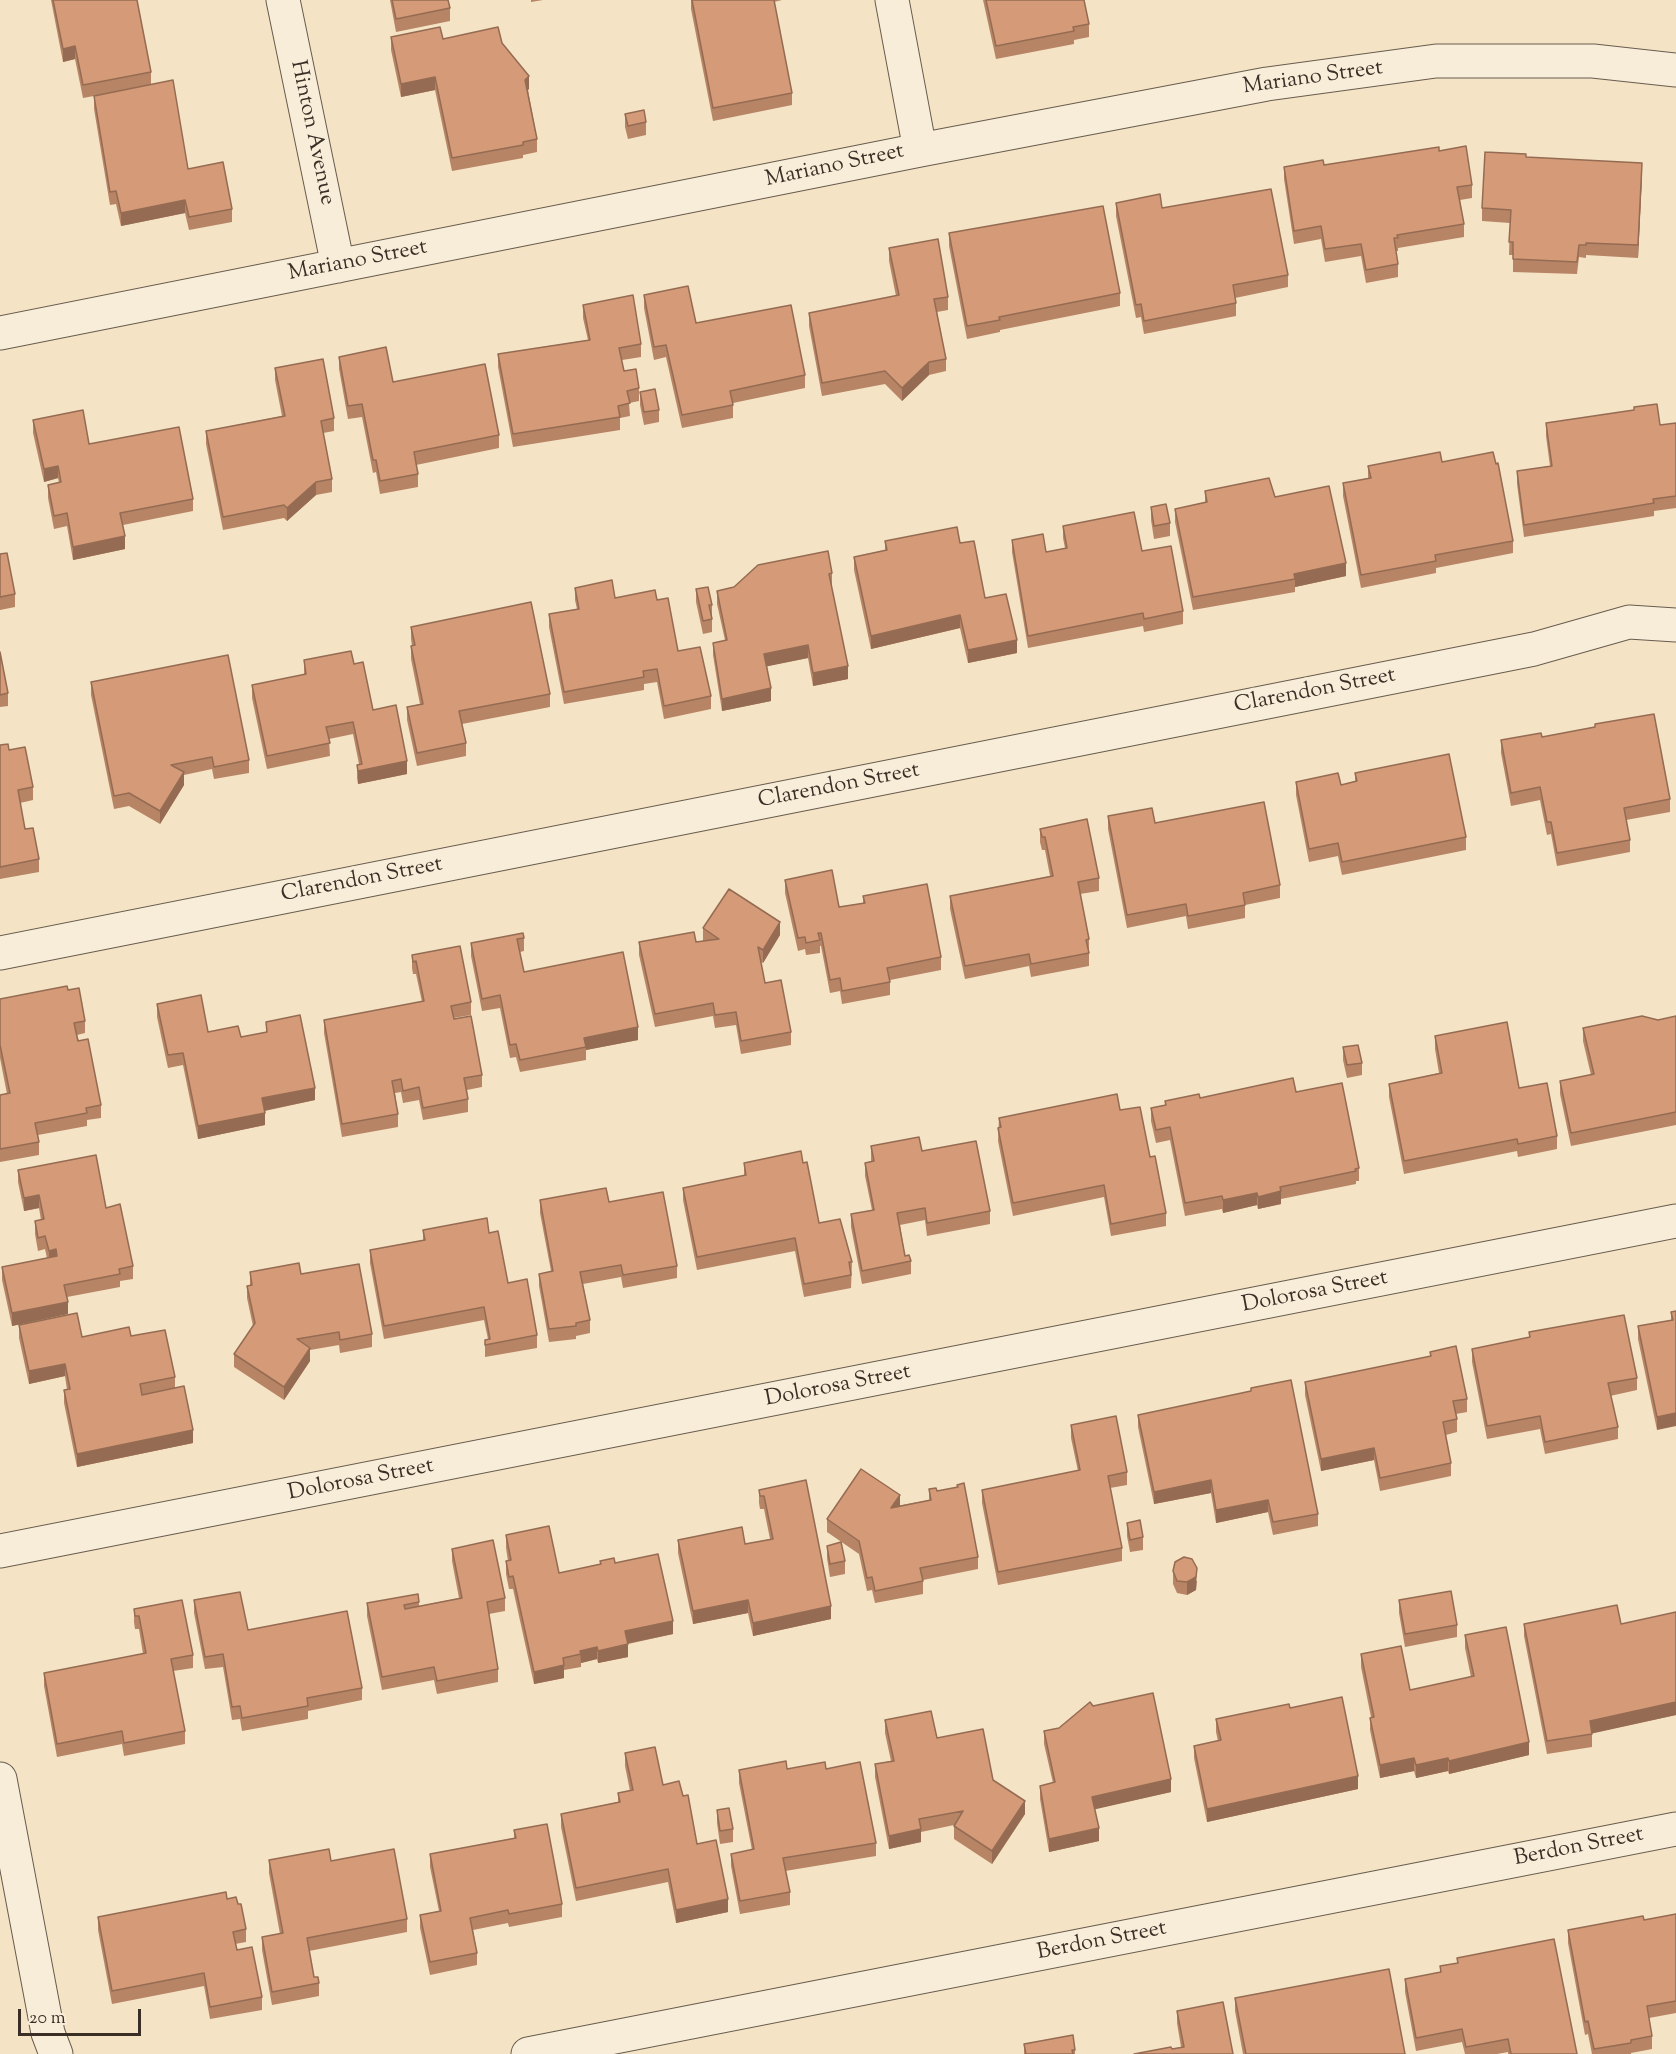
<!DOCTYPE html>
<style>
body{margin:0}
#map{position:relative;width:1676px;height:2054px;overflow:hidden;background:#f4e3c4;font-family:"Sorts Mill Goudy",serif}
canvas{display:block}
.scale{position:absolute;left:18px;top:2009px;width:123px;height:27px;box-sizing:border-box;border:3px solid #3a2f26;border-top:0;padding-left:8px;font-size:18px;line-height:21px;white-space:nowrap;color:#3a2f26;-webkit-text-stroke:4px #f8edd9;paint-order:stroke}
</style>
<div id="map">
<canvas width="1676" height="2054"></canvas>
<div class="scale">20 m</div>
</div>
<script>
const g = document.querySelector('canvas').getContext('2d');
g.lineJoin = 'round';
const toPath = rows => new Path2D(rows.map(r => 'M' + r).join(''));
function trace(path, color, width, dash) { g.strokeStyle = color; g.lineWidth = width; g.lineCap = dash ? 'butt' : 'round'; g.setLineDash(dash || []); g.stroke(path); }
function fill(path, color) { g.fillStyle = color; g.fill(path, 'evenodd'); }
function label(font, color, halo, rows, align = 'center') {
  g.font = font + ' "Sorts Mill Goudy",serif'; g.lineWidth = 6; g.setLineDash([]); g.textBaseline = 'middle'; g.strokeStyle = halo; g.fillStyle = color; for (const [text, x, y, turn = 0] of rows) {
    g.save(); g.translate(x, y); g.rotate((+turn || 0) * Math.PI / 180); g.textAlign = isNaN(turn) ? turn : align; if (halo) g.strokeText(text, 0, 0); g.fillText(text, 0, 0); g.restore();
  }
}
const street = toPath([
 [283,0,338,266],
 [892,0,920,150],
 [0,333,920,150,1267,84,1436,61,1593,61,1676,70],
 [0,953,1534,649,1629,622,1676,625],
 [0,1551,1676,1221],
 [0,1779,48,2033,56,2054],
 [528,2054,1676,1829]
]);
trace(street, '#685c4e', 35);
trace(street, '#f8edd9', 33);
fill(toPath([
 [51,0,137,0,151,72,151,84,188,169,232,209,232,222,189,230,185,213,121,226,116,204,110,205,94,109,94,96,83,98,75,59,63,62],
 [390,0,448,0,450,8,450,21,396,32],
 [531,0,543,0,531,2],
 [691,0,782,0,774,2,792,93,792,105,713,121,691,9],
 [983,0,1084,0,1089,24,1089,37,1074,40,1074,44,996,59],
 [391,37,443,39,502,43,529,89,528,90,537,139,537,152,523,155,523,158,452,171,435,90,401,97,391,50],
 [625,114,646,122,646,135,628,139,625,127],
 [1439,151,1472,185,1472,198,1460,200,1464,224,1464,237,1398,248,1398,251,1396,251,1398,264,1398,277,1366,283,1361,256,1325,262,1321,239,1294,244,1284,179,1284,167,1324,165],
 [1526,157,1642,175,1638,258,1586,255,1586,258,1579,257,1577,274,1513,272,1513,255,1509,255,1510,223,1482,221,1482,208],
 [1116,203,1162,208,1288,275,1288,287,1235,298,1236,303,1236,316,1144,334,1141,317,1136,318,1116,216],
 [949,233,1120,293,1120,306,1000,330,1000,332,967,339,949,246],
 [889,248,948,297,948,310,937,312,946,359,946,371,929,375,902,401,885,384,822,396,809,326,809,313,896,296,889,261],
 [644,295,696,323,805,375,805,388,733,403,733,418,682,428,666,357,654,360,644,308],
 [583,305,641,344,641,357,622,360,624,371,639,388,639,401,629,403,630,416,620,418,620,430,513,447,498,367,498,354,588,340,583,318],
 [339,357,393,382,499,435,499,448,416,465,418,474,418,487,380,494,376,472,373,473,362,417,348,419,339,369],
 [275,368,334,418,334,431,323,433,332,479,332,492,316,495,287,521,284,518,223,530,206,444,206,431,282,416,275,380],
 [640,392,659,410,659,422,644,425,640,405],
 [1634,407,1660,425,1676,423,1676,508,1654,511,1654,516,1524,537,1517,484,1517,471,1550,466,1546,436,1546,423,1634,410],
 [33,420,89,444,193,499,193,511,123,525,125,549,73,560,67,526,54,529,48,498,48,485,59,483,58,478,44,482,33,433],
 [1442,462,1513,541,1513,553,1436,568,1436,573,1361,588,1343,496,1343,483,1368,478,1368,466],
 [1205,491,1275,497,1346,576,1295,587,1295,592,1193,610,1175,522,1175,509,1205,502],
 [1151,507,1170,523,1170,536,1154,539,1151,520],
 [1063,526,1142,551,1183,611,1183,624,1144,632,1143,626,1028,648,1012,552,1012,540,1046,552,1065,548,1063,538],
 [885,541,960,543,985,598,1017,653,968,663,960,628,871,649,854,570,854,557,885,550],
 [0,554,15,594,15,607,0,610],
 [832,573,832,586,831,586,848,679,813,686,808,658,767,666,771,701,722,711,713,655,713,643,725,640,717,604,717,591],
 [575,588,615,598,657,600,678,651,711,696,711,709,664,719,657,682,644,684,644,690,564,704,549,627,549,614,577,609,575,600],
 [696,589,712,605,712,632,703,634,696,602],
 [411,627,550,694,550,707,462,724,466,743,466,756,417,766,407,720,407,707,420,704,411,659,411,646,412,646,411,639],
 [0,652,8,693,8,706,0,707],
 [304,660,354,664,373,710,407,774,358,784,357,778,357,765,359,764,353,734,329,739,330,756,267,769,252,698,252,685,304,675],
 [91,682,249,760,249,773,214,779,212,769,184,775,184,785,160,824,129,806,114,809,91,695],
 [1595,724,1670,799,1670,812,1626,820,1630,840,1630,852,1557,866,1551,834,1547,835,1540,800,1511,806,1501,753,1501,740,1542,737,1595,727],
 [0,745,9,750,33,787,33,800,20,803,25,829,39,859,39,872,0,879],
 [1355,773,1466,837,1466,850,1342,875,1338,856,1309,862,1296,795,1296,782,1341,785,1355,781],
 [1108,816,1155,823,1280,885,1280,898,1245,905,1245,918,1188,929,1186,916,1127,928,1108,829],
 [1040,829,1099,878,1099,891,1080,894,1089,939,1089,966,1031,977,1029,966,965,979,950,909,950,896,1050,876,1045,850,1042,850,1040,842],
 [785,880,839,907,863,903,863,896,941,957,941,970,890,980,890,995,842,1004,840,991,830,993,821,946,820,946,820,953,806,955,805,949,798,951,785,893],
 [703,928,780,935,763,963,761,962,765,983,791,1032,791,1045,741,1054,736,1025,715,1028,713,1016,655,1027,639,955,639,942,696,942,703,941],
 [524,938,524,951,520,952,524,972,638,1040,586,1050,586,1060,520,1072,516,1057,510,1058,500,1008,482,1011,471,956,471,943],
 [412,955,471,1002,471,1015,453,1018,482,1075,482,1087,467,1090,468,1099,468,1112,423,1120,419,1100,403,1103,401,1092,395,1093,398,1114,398,1127,342,1137,324,1033,324,1020,422,1002,416,974,413,974,412,968],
 [68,990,85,1021,85,1033,77,1035,101,1105,101,1118,87,1120,87,1126,38,1135,39,1142,39,1155,0,1162,0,1095,7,1094,0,1058,0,999],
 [157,1004,208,1032,241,1037,266,1032,266,1022,315,1100,265,1111,265,1125,198,1139,183,1065,168,1068,157,1017],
 [1676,1016,1676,1125,1571,1146,1560,1094,1560,1081,1591,1075,1583,1041,1583,1028,1658,1020],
 [1435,1036,1519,1088,1557,1136,1557,1149,1518,1157,1517,1151,1404,1174,1389,1097,1389,1084,1439,1073,1435,1049],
 [1343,1047,1362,1063,1362,1075,1347,1078,1343,1060],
 [1296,1092,1359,1168,1359,1181,1356,1181,1356,1184,1281,1199,1281,1204,1258,1209,1257,1205,1223,1213,1222,1209,1185,1216,1170,1140,1156,1143,1151,1121,1151,1108,1165,1105,1165,1101,1200,1098],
 [1120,1110,1150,1157,1166,1213,1166,1226,1111,1236,1104,1197,1013,1216,998,1141,999,1118],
 [871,1146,922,1151,990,1211,990,1224,927,1236,925,1220,900,1225,905,1256,911,1261,911,1274,862,1284,851,1227,851,1214,872,1210,865,1176,865,1163,871,1161],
 [744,1163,803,1163,819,1223,852,1262,851,1288,804,1297,795,1251,697,1270,683,1200,683,1188,744,1176],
 [18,1170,106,1208,133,1266,133,1279,120,1281,120,1287,67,1297,68,1314,12,1326,2,1280,2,1267,47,1258,45,1249,38,1251,35,1234,35,1221,41,1220,39,1208,24,1211,18,1182],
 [540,1200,609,1202,677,1266,677,1278,623,1288,621,1277,583,1284,590,1320,590,1333,576,1336,576,1339,549,1342,539,1286,539,1274,551,1271,540,1213],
 [423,1230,489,1233,508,1283,537,1335,537,1348,485,1357,485,1340,488,1339,484,1320,384,1339,370,1263,370,1250,423,1240],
 [250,1272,301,1274,372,1334,372,1347,340,1353,339,1345,310,1350,310,1361,284,1400,234,1367,234,1354,253,1326,247,1298,247,1286,250,1285],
 [1676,1311,1657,1430,1638,1339,1638,1326,1671,1320,1671,1312],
 [19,1325,82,1337,131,1336,175,1377,175,1388,193,1443,77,1467,64,1403,64,1390,67,1390,65,1376,29,1384,19,1338],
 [1529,1332,1637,1378,1637,1390,1610,1396,1618,1427,1618,1439,1545,1454,1540,1429,1487,1439,1472,1362,1472,1349,1529,1337],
 [1430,1352,1467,1399,1467,1412,1456,1414,1457,1419,1457,1432,1446,1435,1451,1463,1451,1476,1380,1491,1374,1460,1321,1471,1305,1395,1305,1382,1430,1356],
 [1251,1388,1318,1514,1318,1526,1273,1535,1268,1512,1216,1523,1211,1493,1154,1504,1138,1427,1138,1415,1251,1391],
 [1071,1425,1127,1472,1127,1485,1110,1488,1122,1548,1122,1561,998,1585,982,1503,982,1490,1078,1471,1071,1438],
 [806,1480,831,1619,753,1636,748,1613,693,1624,678,1553,678,1540,745,1544,770,1539,764,1509,760,1509,759,1503,759,1490],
 [929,1489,937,1491,978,1557,978,1569,923,1580,923,1594,875,1603,872,1590,867,1591,859,1554,827,1532,827,1519,929,1500],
 [1127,1523,1143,1537,1143,1550,1130,1552,1127,1536],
 [506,1535,559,1573,600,1564,600,1561,615,1563,673,1634,628,1644,628,1657,598,1663,597,1659,581,1663,581,1667,564,1670,564,1678,534,1684,513,1589,509,1589,506,1574,506,1561,508,1561,506,1548],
 [827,1546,845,1561,845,1574,830,1577,827,1558],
 [452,1549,505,1598,505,1611,489,1614,498,1669,498,1682,437,1694,434,1680,382,1690,367,1616,367,1603,419,1602,419,1606,459,1598,452,1561],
 [1173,1571,1197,1581,1196,1590,1187,1595,1177,1593,1173,1584],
 [194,1600,248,1630,362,1688,362,1700,308,1711,308,1719,242,1731,240,1719,232,1720,223,1667,205,1669,194,1613],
 [1399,1600,1457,1625,1457,1637,1405,1647,1399,1613],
 [134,1609,193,1655,193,1668,173,1671,185,1731,185,1744,124,1756,122,1744,57,1757,44,1686,44,1673,143,1654,139,1629,135,1629,134,1622],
 [1676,1612,1676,1715,1592,1733,1592,1747,1547,1754,1524,1636,1524,1624,1621,1624],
 [1465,1635,1529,1755,1449,1774,1448,1771,1416,1778,1414,1771,1380,1778,1370,1730,1370,1718,1371,1717,1361,1667,1361,1654,1410,1690,1471,1677,1465,1648],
 [1290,1708,1358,1789,1207,1822,1194,1758,1194,1746,1218,1741,1216,1732,1216,1719],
 [885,1720,993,1780,1025,1814,992,1864,954,1839,954,1825,921,1832,921,1842,889,1849,875,1777,875,1764,891,1761,885,1733],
 [1044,1731,1171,1792,1094,1809,1099,1841,1049,1852,1040,1799,1040,1786,1053,1783,1044,1744],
 [625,1753,663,1785,683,1796,697,1844,728,1912,676,1923,668,1882,576,1901,561,1827,561,1814,618,1802,618,1793,630,1791,625,1766],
 [787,1769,826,1769,876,1843,876,1856,785,1871,790,1892,790,1905,740,1914,731,1866,731,1854,752,1850,739,1783,739,1770],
 [717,1810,733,1829,733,1842,720,1844,717,1823],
 [514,1830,562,1904,562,1917,509,1927,508,1923,473,1930,477,1953,477,1965,430,1975,420,1928,420,1915,439,1911,430,1867,430,1854,514,1838],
 [269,1860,331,1861,407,1919,407,1932,309,1951,314,1977,319,1983,319,1996,272,2005,262,1950,262,1937,280,1934,269,1873],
 [227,1899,238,1904,246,1929,246,1942,235,1944,237,1950,262,1997,262,2010,210,2019,204,1986,112,2004,98,1930,98,1917],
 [1676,1914,1676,2013,1649,2018,1652,2036,1652,2049,1631,2053,1631,2054,1592,2054,1588,2034,1585,2035,1568,1943,1568,1930,1644,1920],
 [1457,1958,1577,2054,1508,2054,1508,2052,1497,2054,1465,2054,1462,2042,1416,2051,1405,1992,1405,1979,1440,1973,1440,1966,1457,1963],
 [1235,1998,1405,2054,1243,2054,1235,2011],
 [1177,2011,1233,2054,1172,2049,1181,2047,1177,2023],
 [1024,2044,1075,2050,1075,2054,1024,2054]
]), '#b78466');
fill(toPath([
 [75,46,75,59,63,62,63,49],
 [529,76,529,89,525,92,525,80],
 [435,77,435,90,401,97,401,84],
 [1642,163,1642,175,1638,258,1638,245],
 [185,200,185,213,121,226,121,213],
 [929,362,929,375,902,401,902,388],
 [58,466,58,478,44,482,44,469],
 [316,482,316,495,287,521,287,508],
 [125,536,125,549,73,560,73,547],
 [1346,563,1346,576,1295,587,1295,579,1294,574],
 [960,615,960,628,871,649,871,636],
 [1017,640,1017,653,968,663,968,650],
 [808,645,808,658,764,667,764,654],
 [848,666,848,679,813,686,813,673],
 [771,688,771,701,722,711,722,699],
 [407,761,407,774,358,784,358,771],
 [184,772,184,785,160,824,160,811],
 [780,922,780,935,763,963,763,950],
 [638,1027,638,1040,586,1050,584,1038],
 [315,1088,315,1100,262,1111,262,1098],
 [265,1113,265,1125,198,1139,198,1126],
 [1281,1191,1281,1204,1258,1209,1258,1197],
 [1257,1193,1257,1205,1223,1213,1223,1200],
 [39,1195,39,1208,24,1211,24,1198],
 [56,1249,56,1262,49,1264,49,1251],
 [68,1302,68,1314,12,1326,12,1313],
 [310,1348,310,1361,284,1400,284,1387],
 [65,1364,65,1376,29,1384,29,1371],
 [1676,1413,1676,1426,1657,1430,1657,1417],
 [193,1430,193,1443,77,1467,77,1454],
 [1374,1448,1374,1460,1321,1471,1321,1459],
 [1211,1480,1211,1493,1154,1504,1154,1492],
 [900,1495,900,1508,891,1508],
 [1268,1500,1268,1512,1216,1523,1216,1510],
 [1197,1568,1196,1590,1187,1595,1187,1582],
 [748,1600,748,1613,693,1624,693,1611],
 [831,1606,831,1619,753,1636,753,1623],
 [673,1621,673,1634,625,1644,625,1631],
 [628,1644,628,1657,598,1663,598,1651],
 [597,1647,597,1659,581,1663,580,1651],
 [564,1665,564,1678,534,1684,534,1672],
 [1676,1702,1676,1715,1590,1734,1590,1721],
 [1529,1742,1529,1755,1449,1774,1449,1761],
 [1414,1758,1414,1771,1380,1778,1380,1765],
 [1448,1758,1448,1771,1416,1778,1416,1765],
 [1358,1776,1358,1789,1207,1822,1207,1809],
 [1171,1779,1171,1792,1092,1810,1092,1797],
 [1025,1801,1025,1814,992,1864,992,1851],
 [1099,1828,1099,1841,1049,1852,1049,1839],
 [921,1829,921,1842,889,1849,889,1836],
 [728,1899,728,1912,676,1923,676,1910]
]), '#956c53');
const building = toPath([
 [53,0,137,0,151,72,83,85,75,46,63,49,53,0],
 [392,0,448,0,450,8,396,19,392,0],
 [692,0,774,0,792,93,713,108,692,0],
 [986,0,1084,0,1089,24,1073,27,1074,31,996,46,986,0],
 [440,27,443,39,498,27,502,43,529,76,525,80,537,139,523,142,523,145,452,158,435,77,401,84,391,37,440,27],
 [173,80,188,169,223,162,232,209,189,217,185,200,121,213,116,191,110,192,94,96,173,80],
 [644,110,646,122,628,126,625,114,644,110],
 [1466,146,1472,185,1457,187,1464,224,1397,235,1398,238,1394,238,1398,264,1366,270,1361,244,1325,249,1321,226,1294,231,1284,167,1323,160,1324,165,1439,147,1439,151,1466,146],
 [1485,152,1526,154,1526,157,1642,163,1638,245,1586,243,1586,245,1579,245,1577,262,1513,259,1513,242,1509,242,1511,210,1482,208,1485,152],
 [1271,189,1288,275,1233,285,1236,303,1144,321,1141,304,1136,305,1116,203,1160,194,1162,208,1271,189],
 [1103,206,1120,293,999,317,1000,320,967,326,949,233,1103,206],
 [938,239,948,297,934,299,946,359,929,362,902,388,885,371,822,383,809,313,899,295,889,248,938,239],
 [688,286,696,323,791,305,805,375,730,391,733,405,682,415,666,345,654,347,644,295,688,286],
 [633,295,641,344,619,348,624,371,636,369,639,388,627,391,630,403,618,406,620,417,513,434,498,354,590,340,583,305,633,295],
 [386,347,393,382,485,364,499,435,414,452,418,474,380,481,376,460,373,460,362,404,348,406,339,357,386,347],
 [323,359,334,418,321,421,332,479,316,482,287,508,284,505,223,517,206,431,285,416,275,368,323,359],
 [655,389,659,410,644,412,640,392,655,389],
 [1657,404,1660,425,1676,423,1676,496,1653,499,1654,503,1524,525,1517,471,1552,466,1546,423,1634,410,1634,407,1657,404],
 [83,410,89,444,179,427,193,499,120,513,125,536,73,547,67,513,54,516,48,485,61,482,58,466,44,469,33,420,83,410],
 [1440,452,1442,462,1493,452,1496,464,1498,463,1513,541,1435,555,1436,561,1361,575,1343,483,1371,478,1368,466,1440,452],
 [1269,478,1275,497,1329,486,1346,563,1294,574,1295,579,1193,597,1175,509,1207,502,1205,491,1269,478],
 [1166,504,1170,523,1154,526,1151,507,1166,504],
 [1134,512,1142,551,1171,546,1183,611,1144,619,1143,613,1028,636,1012,540,1043,534,1046,552,1067,548,1063,526,1134,512],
 [957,527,960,543,974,541,985,598,1006,594,1017,640,968,650,960,615,871,636,854,557,887,550,885,541,957,527],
 [828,551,832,573,829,574,848,666,813,673,808,645,764,654,771,688,722,699,713,643,727,640,717,591,734,587,758,565,828,551],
 [7,553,15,594,0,597,0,554,7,553],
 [612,580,615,598,655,590,657,600,668,598,678,651,700,647,711,696,664,706,657,669,643,671,644,677,564,692,549,614,579,609,575,588,612,580],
 [708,587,712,605,709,605,712,619,703,621,696,589,708,587],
 [531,602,550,694,459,711,466,743,417,753,407,707,423,704,411,646,415,645,411,627,531,602],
 [351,651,354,664,363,662,373,710,396,705,407,761,358,771,357,765,362,764,353,722,326,727,330,743,267,756,252,685,306,674,304,660,351,651],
 [0,652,8,693,0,695,0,652],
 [228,655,249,760,214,767,212,757,171,765,184,772,160,811,129,793,114,796,91,682,228,655],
 [1654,714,1670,799,1624,808,1630,840,1557,853,1551,822,1547,822,1540,787,1511,793,1501,740,1541,733,1542,737,1595,727,1595,724,1654,714],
 [8,744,9,750,25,747,33,787,18,790,25,829,33,828,39,859,0,867,0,745,8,744],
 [1449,754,1466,837,1342,862,1338,843,1309,849,1296,782,1338,773,1341,785,1357,781,1355,773,1449,754],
 [1264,802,1280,885,1243,893,1245,905,1188,916,1186,904,1127,915,1108,816,1152,808,1155,823,1264,802],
 [1087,819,1099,878,1078,882,1089,939,1086,940,1089,953,1031,964,1029,954,965,966,950,896,1053,876,1045,837,1042,837,1040,829,1087,819],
 [832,870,839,907,865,903,863,896,927,884,941,957,887,968,890,982,842,991,840,978,830,980,821,933,818,933,820,940,806,943,805,937,798,938,785,880,832,870],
 [729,889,780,922,763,950,758,947,765,983,781,980,791,1032,741,1041,736,1012,715,1015,713,1003,655,1014,639,942,694,932,696,942,719,939,703,928,729,889],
 [523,933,524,938,517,939,524,972,623,952,638,1027,584,1038,586,1047,520,1060,516,1044,510,1045,500,995,482,999,471,943,523,933],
 [460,946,471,1002,451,1006,454,1019,471,1016,482,1075,464,1078,468,1099,423,1108,419,1087,403,1091,401,1079,392,1081,398,1114,342,1124,324,1020,424,1001,416,961,413,962,412,955,460,946],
 [67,986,68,990,79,988,85,1021,74,1023,78,1041,88,1039,101,1105,86,1108,87,1113,35,1123,39,1142,0,1149,0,1095,10,1093,0,1045,0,999,67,986],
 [201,995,208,1032,238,1026,241,1037,267,1032,266,1022,300,1015,315,1088,262,1098,265,1113,198,1126,183,1053,168,1055,157,1004,201,995],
 [1642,1016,1658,1020,1676,1016,1676,1112,1571,1133,1560,1081,1594,1074,1583,1028,1642,1016],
 [1507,1022,1519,1088,1547,1083,1557,1136,1518,1144,1517,1139,1404,1161,1389,1084,1442,1073,1435,1036,1507,1022],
 [1358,1045,1362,1063,1347,1065,1343,1047,1358,1045],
 [1293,1078,1296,1092,1342,1083,1359,1168,1355,1169,1356,1171,1280,1187,1281,1191,1258,1197,1257,1193,1223,1200,1222,1196,1185,1203,1170,1127,1156,1130,1151,1108,1166,1105,1165,1101,1199,1094,1200,1098,1293,1078],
 [1117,1094,1120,1110,1140,1107,1150,1157,1155,1156,1166,1213,1111,1224,1104,1185,1013,1203,998,1128,1001,1127,999,1118,1117,1094],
 [919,1137,922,1151,976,1141,990,1211,927,1223,925,1208,897,1213,905,1256,909,1255,911,1261,862,1271,851,1214,874,1210,865,1163,874,1161,871,1146,919,1137],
 [801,1151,803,1163,807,1162,819,1223,840,1219,852,1262,849,1262,851,1275,804,1284,795,1238,697,1257,683,1188,746,1175,744,1163,801,1151],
 [96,1155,106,1208,120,1204,133,1266,119,1269,120,1274,64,1285,68,1302,12,1313,2,1267,57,1256,56,1249,49,1251,45,1236,38,1238,35,1221,44,1219,39,1195,24,1198,18,1170,96,1155],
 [606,1188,609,1202,663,1192,677,1266,623,1275,621,1265,580,1272,590,1320,576,1323,576,1326,549,1329,539,1274,553,1271,540,1200,606,1188],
 [487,1218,489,1233,498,1231,508,1283,527,1279,537,1335,485,1345,485,1340,490,1339,484,1307,384,1326,370,1250,425,1240,423,1230,487,1218],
 [299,1263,301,1274,359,1264,372,1334,340,1340,339,1332,297,1339,310,1348,284,1387,234,1354,255,1323,247,1286,252,1285,250,1272,299,1263],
 [1676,1311,1676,1413,1657,1417,1638,1326,1673,1320,1671,1312,1676,1311],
 [77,1313,82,1337,129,1327,131,1336,165,1330,175,1377,140,1384,142,1395,184,1386,193,1430,77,1454,64,1390,70,1389,65,1364,29,1371,19,1325,77,1313],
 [1624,1315,1637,1378,1608,1383,1618,1427,1545,1442,1540,1416,1487,1426,1472,1349,1530,1337,1529,1332,1624,1315],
 [1456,1346,1467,1399,1453,1401,1457,1419,1443,1422,1451,1463,1380,1478,1374,1448,1321,1459,1305,1382,1431,1356,1430,1352,1456,1346],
 [1291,1380,1318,1514,1273,1522,1268,1500,1216,1510,1211,1480,1154,1492,1138,1415,1251,1391,1251,1388,1291,1380],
 [1116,1416,1127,1472,1108,1476,1122,1548,998,1572,982,1490,1080,1470,1071,1425,1116,1416],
 [861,1469,900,1495,891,1508,931,1500,929,1489,936,1488,937,1491,958,1487,957,1485,964,1483,978,1557,920,1568,923,1581,875,1591,872,1577,867,1578,859,1541,827,1519,861,1469],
 [806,1480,831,1606,753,1623,748,1600,693,1611,678,1540,742,1527,745,1544,773,1539,764,1496,760,1496,759,1490,806,1480],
 [1140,1520,1143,1537,1130,1540,1127,1523,1140,1520],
 [549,1526,559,1573,601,1564,600,1561,614,1558,615,1563,658,1554,673,1621,625,1631,628,1644,598,1651,597,1647,580,1651,581,1654,563,1658,564,1665,534,1672,513,1576,509,1577,506,1561,511,1560,506,1535,549,1526],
 [493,1540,505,1598,487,1602,498,1669,437,1681,434,1667,382,1677,367,1603,418,1594,419,1602,404,1605,405,1609,462,1598,452,1549,493,1540],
 [841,1542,845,1561,830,1564,827,1546,841,1542],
 [1184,1557,1192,1559,1197,1568,1196,1577,1187,1582,1177,1581,1173,1571,1175,1562,1184,1557],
 [1451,1591,1457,1625,1405,1634,1399,1600,1451,1591],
 [240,1592,248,1630,347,1611,362,1688,307,1698,308,1706,242,1718,240,1706,232,1707,223,1654,205,1657,194,1600,240,1592],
 [182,1600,193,1655,171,1659,185,1731,124,1743,122,1731,57,1744,44,1673,146,1653,139,1616,135,1616,134,1609,182,1600],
 [1617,1605,1621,1624,1676,1612,1676,1702,1590,1721,1592,1734,1547,1741,1524,1624,1617,1605],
 [1506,1627,1529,1742,1449,1761,1448,1758,1416,1765,1414,1758,1380,1765,1370,1718,1374,1717,1361,1654,1401,1646,1410,1690,1474,1676,1465,1635,1506,1627],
 [1153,1693,1171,1779,1092,1797,1099,1828,1049,1839,1040,1786,1055,1782,1044,1731,1059,1728,1090,1702,1093,1706,1153,1693],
 [1342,1697,1358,1776,1207,1809,1194,1746,1221,1740,1216,1719,1289,1704,1290,1708,1342,1697],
 [931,1711,937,1738,983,1729,993,1780,1025,1801,992,1851,954,1826,963,1811,919,1819,921,1829,889,1836,875,1764,894,1761,885,1720,931,1711],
 [655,1747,663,1785,679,1781,683,1796,688,1795,697,1844,716,1840,728,1899,676,1910,668,1869,576,1888,561,1814,620,1802,618,1793,633,1790,625,1753,655,1747],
 [786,1761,787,1769,825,1762,826,1769,860,1762,876,1843,783,1858,790,1892,740,1901,731,1854,754,1849,739,1770,786,1761],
 [729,1808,733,1829,720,1831,717,1810,729,1808],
 [547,1824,562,1904,509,1914,508,1910,470,1918,477,1953,430,1962,420,1915,441,1911,430,1854,516,1838,514,1830,547,1824],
 [329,1849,331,1861,394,1849,407,1919,307,1938,314,1977,318,1977,319,1983,272,1992,262,1937,283,1933,269,1860,329,1849],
 [226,1892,227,1899,236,1897,238,1904,241,1904,246,1929,233,1932,237,1950,252,1947,262,1997,210,2007,204,1973,112,1991,98,1917,226,1892],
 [1676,1914,1676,2001,1647,2006,1652,2036,1631,2040,1631,2043,1594,2049,1588,2021,1585,2022,1568,1930,1643,1916,1644,1920,1676,1914],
 [1554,1939,1577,2054,1511,2054,1508,2039,1466,2047,1462,2029,1416,2038,1405,1979,1441,1972,1440,1966,1458,1963,1457,1958,1554,1939],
 [1389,1969,1405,2054,1246,2054,1235,1998,1389,1969],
 [1223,2002,1233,2054,1134,2054,1171,2047,1172,2049,1184,2047,1177,2011,1223,2002],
 [1073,2035,1075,2050,1072,2050,1073,2054,1026,2054,1024,2044,1073,2035]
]);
fill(building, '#d59a77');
trace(building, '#956c53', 1.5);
label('22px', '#3a2f26', '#f8edd9', [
 ["Mariano Street",1313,79,-8],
 ["Hinton Avenue",311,133,78],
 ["Mariano Street",835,167,-12],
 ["Mariano Street",358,262,-11],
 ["Clarendon Street",1315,692,-11],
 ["Clarendon Street",839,787,-11],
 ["Clarendon Street",362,881,-11],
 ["Dolorosa Street",1315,1293,-11],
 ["Dolorosa Street",838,1387,-11],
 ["Dolorosa Street",361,1481,-11],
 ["Berdon Street",1579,1848,-11],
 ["Berdon Street",1102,1942,-11]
]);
</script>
